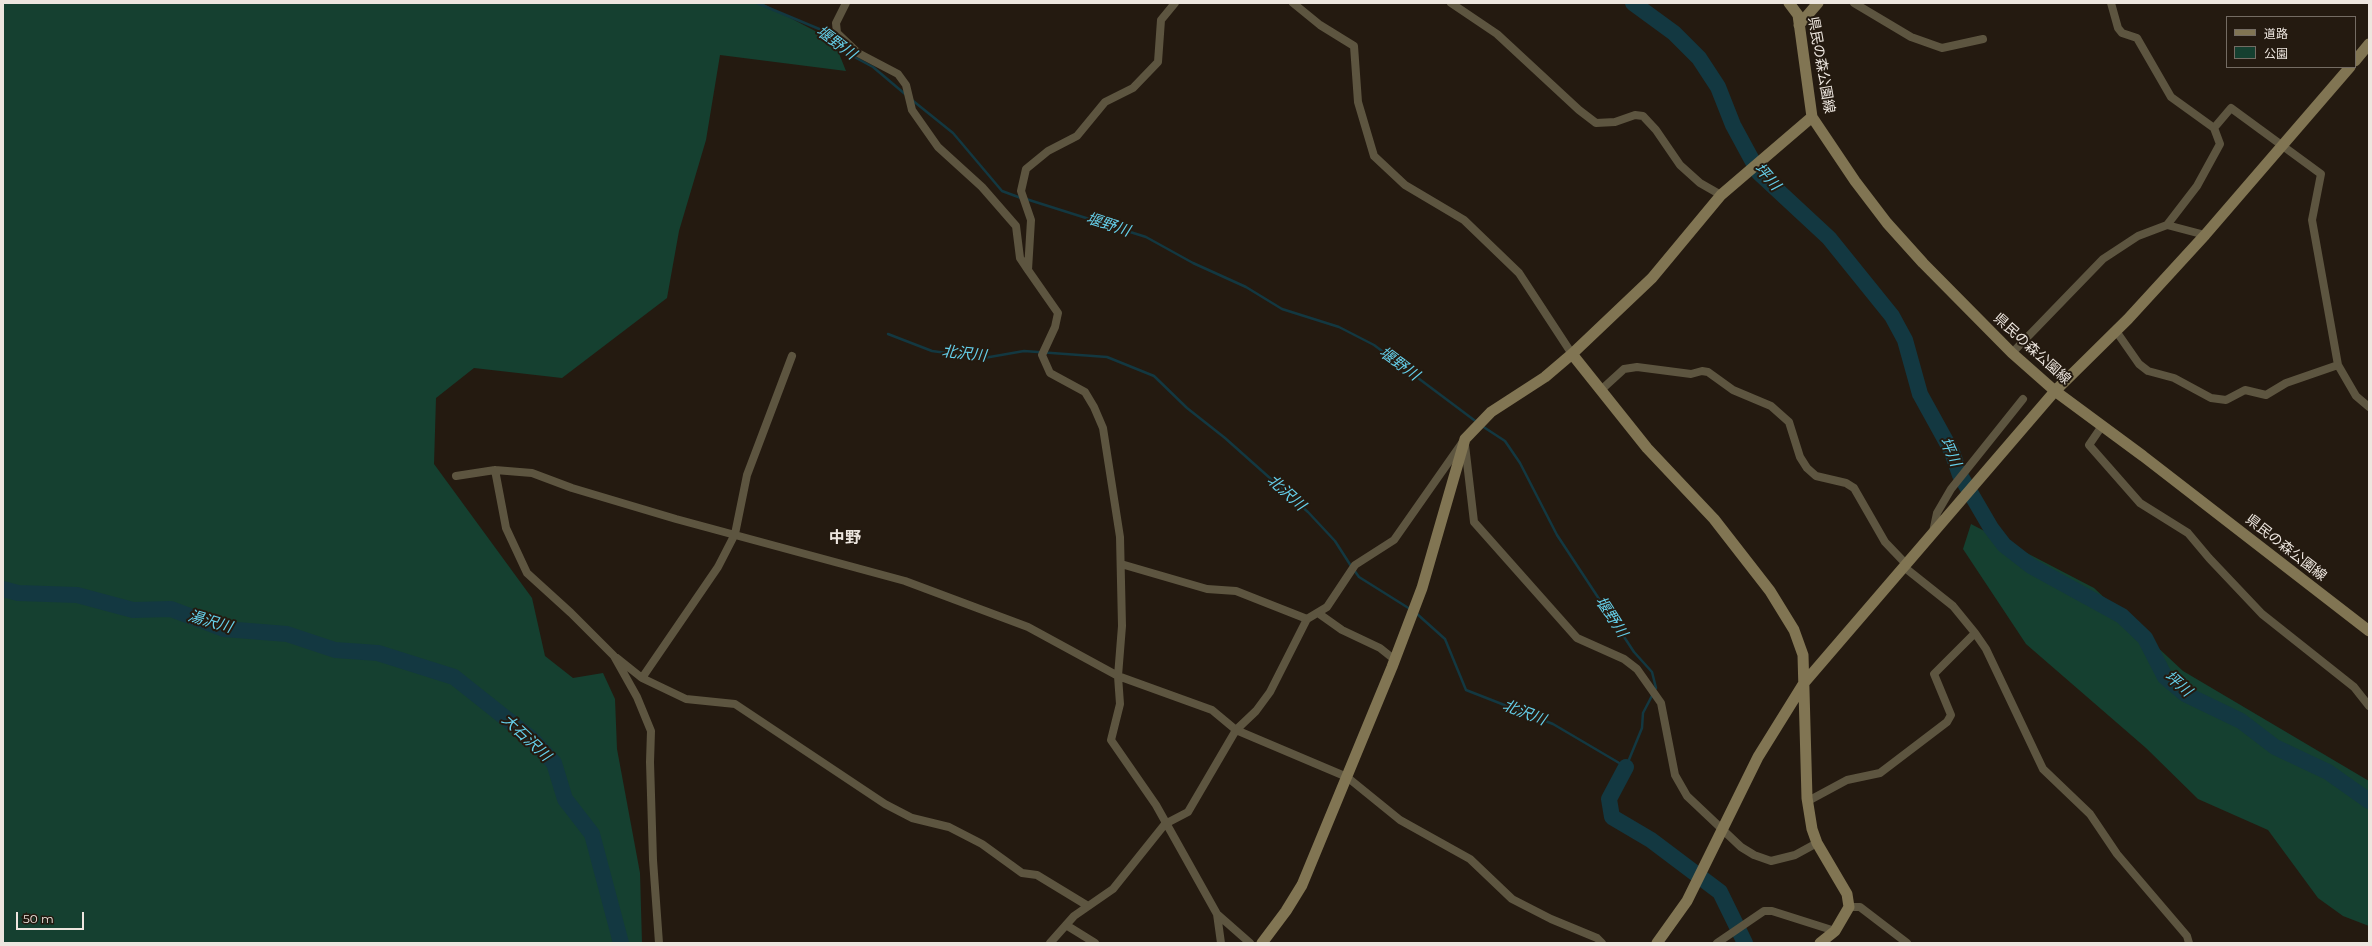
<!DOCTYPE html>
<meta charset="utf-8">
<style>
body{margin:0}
#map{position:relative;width:2372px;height:946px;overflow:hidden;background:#241a10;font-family:Montserrat,"Noto Sans JP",sans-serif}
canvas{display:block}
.frame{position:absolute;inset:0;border:4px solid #ede6df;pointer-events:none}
.legend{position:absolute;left:2226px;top:16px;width:130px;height:52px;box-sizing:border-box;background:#241a10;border:1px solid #746c63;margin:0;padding:5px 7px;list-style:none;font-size:12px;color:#ede6df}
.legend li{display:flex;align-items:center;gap:8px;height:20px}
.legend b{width:20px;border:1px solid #746c63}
.scale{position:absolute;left:16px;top:912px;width:68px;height:18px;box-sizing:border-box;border:2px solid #ede6df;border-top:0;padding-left:5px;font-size:12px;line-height:14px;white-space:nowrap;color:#ede6df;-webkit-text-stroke:3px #241a10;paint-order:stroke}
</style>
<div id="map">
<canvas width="2372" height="946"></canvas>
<div class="frame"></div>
<ul class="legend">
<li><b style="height:5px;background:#817553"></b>道路</li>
<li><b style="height:11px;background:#154030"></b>公園</li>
</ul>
<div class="scale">50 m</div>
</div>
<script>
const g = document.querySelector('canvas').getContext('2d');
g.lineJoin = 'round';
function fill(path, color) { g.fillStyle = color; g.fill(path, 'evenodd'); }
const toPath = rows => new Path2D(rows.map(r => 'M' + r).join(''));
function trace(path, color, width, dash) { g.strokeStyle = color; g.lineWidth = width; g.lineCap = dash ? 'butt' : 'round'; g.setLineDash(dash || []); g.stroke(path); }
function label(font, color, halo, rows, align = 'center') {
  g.font = font + ' Montserrat,"Noto Sans JP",sans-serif'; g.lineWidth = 4; g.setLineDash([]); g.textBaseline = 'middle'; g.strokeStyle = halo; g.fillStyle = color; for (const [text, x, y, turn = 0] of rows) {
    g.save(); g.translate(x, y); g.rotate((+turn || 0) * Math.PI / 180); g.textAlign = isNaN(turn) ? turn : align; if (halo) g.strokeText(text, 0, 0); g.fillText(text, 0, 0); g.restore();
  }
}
fill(toPath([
 [3,3,762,3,834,41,846,71,720,55,706,140,679,231,667,298,562,378,474,368,436,398,434,464,532,598,545,656,573,678,603,673,615,699,617,749,640,873,642,943,3,943],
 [1971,524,2094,588,2183,671,2369,781,2369,926,2343,916,2318,898,2268,830,2198,799,2146,748,2026,644,1963,549]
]), '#154030');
trace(toPath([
 [757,3,824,31,845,52,873,67,905,94],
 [912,100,953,133,1002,191,1021,198],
 [1026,199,1146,237,1193,263,1246,287,1282,309,1339,327,1374,345,1478,423],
 [888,334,932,351,984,358,1024,351,1107,357,1154,376,1187,408,1225,438,1308,512,1335,541,1351,566],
 [1354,570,1359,577,1410,609],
 [1416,613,1445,639,1466,690,1553,724,1626,767,1642,728,1643,713,1656,688,1652,672,1634,652,1557,535,1520,463,1505,441,1482,426]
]), '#133841', 2.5);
trace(toPath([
 [1633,3,1674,33,1699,58,1718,87,1733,125,1759,173,1829,238,1892,316,1905,340,1920,394,1952,452,1960,475,1991,528,2004,545,2031,566,2122,616,2145,638,2165,677,2185,694,2241,721,2275,747,2328,772,2369,801],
 [3,589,18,593,77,595,133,610,171,609,224,629,287,634,335,650,378,653,454,677,532,739,554,763,565,799,592,834,621,943],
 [1626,767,1609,799,1612,817,1651,840,1720,892,1745,943]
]), '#133841', 16);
trace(toPath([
 [846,3,836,23,837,33,858,53,898,74,906,85,912,110,938,147,982,187,1016,226,1020,258,1028,270],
 [1175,3,1161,20,1158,62,1133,88,1105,102,1077,136,1048,151,1026,169,1021,191,1031,220,1028,270,1058,313,1055,327,1042,355,1050,373,1085,392,1094,407,1103,428,1120,537,1122,626,1118,676,1120,704,1111,740,1156,805,1217,914,1221,943],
 [1293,3,1320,25,1354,46,1358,102,1374,156,1405,185,1464,220,1519,273,1572,354],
 [1451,3,1497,34,1579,110,1596,123,1615,122,1635,115,1643,116,1656,130,1680,165,1700,183,1721,195],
 [1854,3,1911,37,1942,48,1983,39],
 [2111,3,2118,28,2122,33,2137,38,2171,97,2214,128,2220,144,2197,186,2167,225],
 [2214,128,2231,108,2321,174,2312,220,2338,365,2356,396,2369,407],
 [2116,331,2139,364,2148,371,2174,378,2211,398,2226,400,2245,390,2266,395,2286,383,2338,365],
 [2012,353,2103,259,2138,236,2167,225,2205,235],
 [1601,390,1624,369,1637,367,1691,374,1702,371,1708,372,1733,390,1771,406,1789,422,1800,457,1807,468,1816,476,1846,483,1854,488,1885,542,1906,564],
 [2102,426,2089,445,2140,503,2188,533,2209,558,2262,614,2354,687,2369,706],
 [1465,445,1474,522,1577,638,1624,659,1637,669,1661,703,1675,775,1687,796,1741,847,1754,855,1771,861,1795,855,1817,843],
 [495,470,506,528,527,573,571,613,614,656,637,697,651,731,650,762,653,860,659,943],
 [456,476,495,470,532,473,572,488,676,519,905,581,1028,627,1118,676,1212,710,1236,730,1347,777,1400,820,1470,859,1512,899,1551,919,1597,938,1602,943],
 [1933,532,1937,513,1951,489,2023,399],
 [1121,564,1207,589,1236,591,1307,619],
 [1904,567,1953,606,1975,633,1986,649,2043,769,2090,814,2117,854,2187,936,2189,943],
 [1318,613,1342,630,1380,648,1395,660],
 [617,658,642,678,718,567,735,534,747,475,792,356],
 [642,678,686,699,735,704,885,804,912,818,949,827,982,844,1022,873,1037,875,1088,906],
 [1808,801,1847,780,1880,773,1947,722,1951,715,1934,674,1975,633],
 [1849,907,1860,907,1907,943],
 [1217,914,1250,943],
 [1066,925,1095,943],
 [1050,943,1074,916,1113,889,1165,824,1188,812,1236,730,1256,711,1270,692,1307,619,1327,607,1355,565,1394,540,1462,443],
 [1717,943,1764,911,1772,911,1835,931]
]), '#5d5540', 8);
trace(toPath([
 [1789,3,1798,15,1812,117,1855,181,1887,223,1923,263,2012,353,2055,391,2143,456,2369,631],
 [1799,25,1818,3],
 [2355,61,2369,44],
 [1572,354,1647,448,1714,519,1770,591,1794,630,1803,655,1807,798,1812,829,1817,843,1847,894,1849,907,1835,931,1820,943],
 [1262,943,1286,911,1302,885,1392,667,1422,588,1465,439,1491,412,1545,377,1572,354,1652,278,1721,195,1812,117],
 [1657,943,1687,901,1758,757,1804,683,2055,391,2128,319,2205,235,2350,67]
]), '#817553', 11);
label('14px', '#ede6df', '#241a10', [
 ["県民の森公園線",1821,65,80],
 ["県民の森公園線",2032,349,42],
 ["県民の森公園線",2286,548,38]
]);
label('italic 15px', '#65cfea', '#241a10', [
 ["堰野川",836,43,36],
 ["坪川",1767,177,48],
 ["堰野川",1108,225,18],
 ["北沢川",964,354,6],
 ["堰野川",1399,364,36],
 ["坪川",1950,452,66],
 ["北沢川",1286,493,42],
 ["堰野川",1611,617,57],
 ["湯沢川",210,622,16],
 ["坪川",2178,684,41],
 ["北沢川",1524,713,21],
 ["大石沢川",526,738,43]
]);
label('bold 16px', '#ede6df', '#241a10', [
 ["中野",845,538]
]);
</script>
